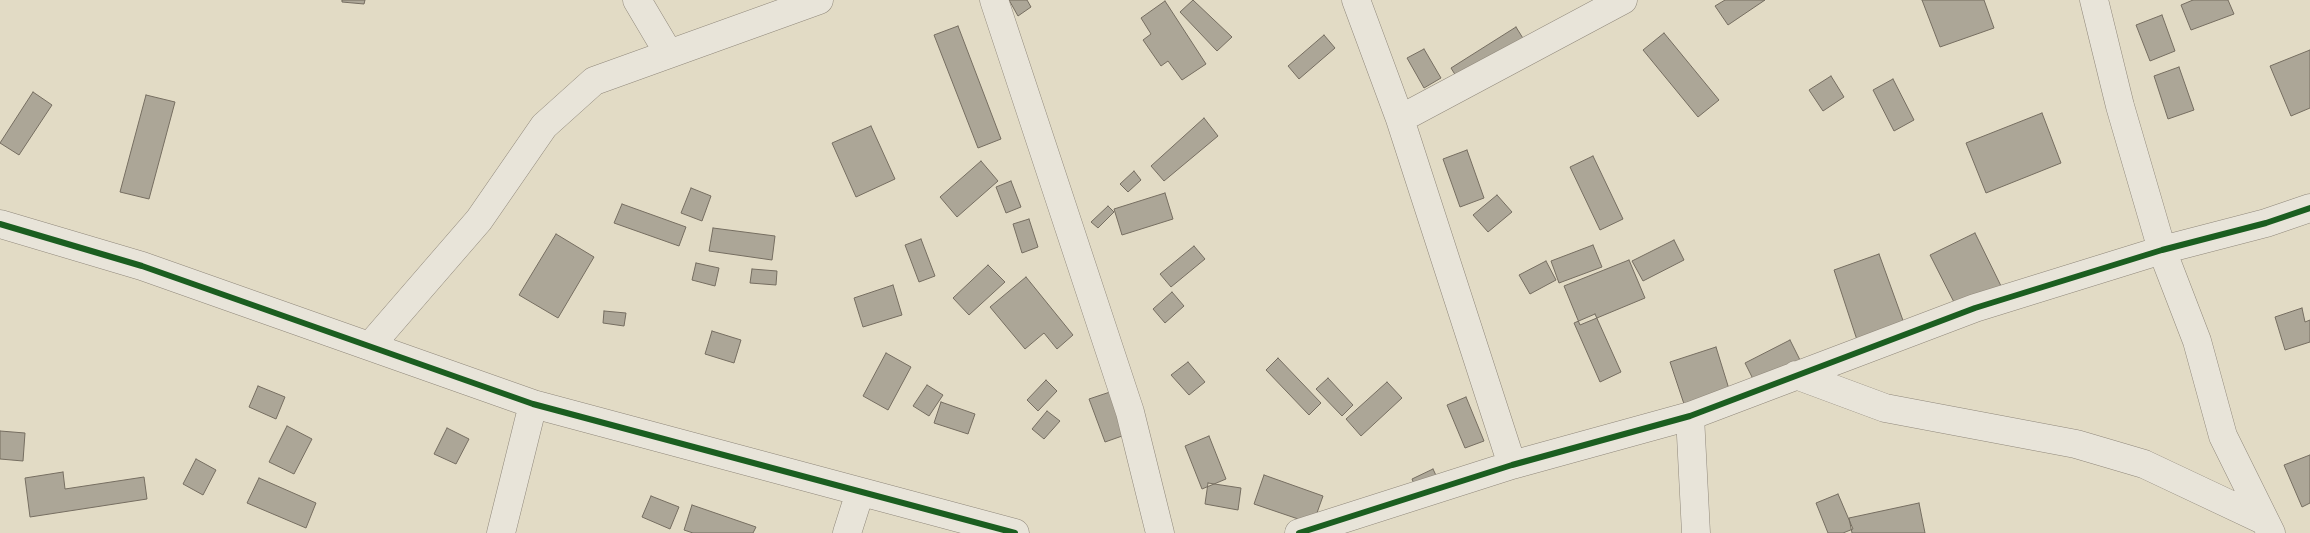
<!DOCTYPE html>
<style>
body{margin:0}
canvas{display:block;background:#e2dbc5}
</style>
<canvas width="2310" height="533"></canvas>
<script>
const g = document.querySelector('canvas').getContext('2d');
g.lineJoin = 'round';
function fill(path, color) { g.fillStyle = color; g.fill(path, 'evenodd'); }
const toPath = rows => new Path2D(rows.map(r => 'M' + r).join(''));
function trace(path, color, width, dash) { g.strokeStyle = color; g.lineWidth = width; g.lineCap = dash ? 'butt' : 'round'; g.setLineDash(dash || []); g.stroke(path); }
const building = toPath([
 [342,0,365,0,364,4,342,2,342,0],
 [1009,0,1027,0,1031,7,1018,16,1009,0],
 [1193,0,1232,37,1217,51,1180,12,1193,0],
 [1725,0,1765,0,1728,25,1715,6,1725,0],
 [1922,0,1984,0,1994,28,1940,47,1922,0],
 [2193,0,2228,0,2234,14,2191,30,2181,5,2193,0],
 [1165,1,1206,64,1182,80,1168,61,1161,66,1143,40,1151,34,1141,18,1165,1],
 [2162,15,2175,51,2150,61,2136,25,2162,15],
 [958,26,1001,139,978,148,934,35,958,26],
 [1516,27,1529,48,1464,89,1451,68,1516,27],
 [1664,33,1719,100,1698,117,1643,50,1664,33],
 [1324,35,1335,48,1299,79,1288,66,1324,35],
 [1424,49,1441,78,1424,88,1407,58,1424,49],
 [2310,50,2310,108,2291,116,2270,66,2310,50],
 [2179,67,2194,110,2168,119,2154,76,2179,67],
 [1831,76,1844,97,1823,111,1809,90,1831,76],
 [1893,79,1914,120,1894,131,1873,90,1893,79],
 [33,92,52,105,19,155,0,143,33,92],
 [146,95,175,102,149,199,120,192,146,95],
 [2042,113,2061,163,1986,193,1966,143,2042,113],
 [1204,118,1218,136,1164,181,1151,166,1204,118],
 [871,126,895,179,856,197,832,143,871,126],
 [1467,150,1484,198,1460,207,1443,159,1467,150],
 [1593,156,1623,219,1600,230,1570,167,1593,156],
 [981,161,998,181,957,217,940,197,981,161],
 [1134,171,1141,180,1128,192,1120,184,1134,171],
 [1011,181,1021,207,1006,213,996,187,1011,181],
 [691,188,711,196,702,221,681,213,691,188],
 [1165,193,1173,219,1122,235,1114,209,1165,193],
 [1497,195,1512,212,1488,232,1473,215,1497,195],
 [622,204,686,227,679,246,614,223,622,204],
 [1108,206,1114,212,1098,228,1091,222,1108,206],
 [1029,219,1038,247,1022,253,1013,224,1029,219],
 [713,228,775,236,772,260,709,251,713,228],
 [1975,233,2002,288,1958,310,1930,255,1975,233],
 [556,234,594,257,558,318,519,295,556,234],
 [921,239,935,276,919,282,905,245,921,239],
 [1674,240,1684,260,1643,281,1632,261,1674,240],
 [1593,245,1602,267,1559,283,1551,261,1593,245],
 [1194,246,1205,259,1171,287,1160,274,1194,246],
 [1879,254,1905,326,1858,343,1834,270,1879,254],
 [1629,260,1645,298,1580,325,1564,286,1629,260],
 [1546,261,1556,280,1530,294,1519,275,1546,261],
 [696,263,719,268,715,286,692,280,696,263],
 [988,265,1005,282,969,315,953,298,988,265],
 [752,269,777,271,776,285,750,283,752,269],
 [1026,277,1073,335,1057,349,1044,333,1025,349,990,307,1026,277],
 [893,285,902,315,863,327,854,298,893,285],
 [1172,292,1184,306,1165,323,1153,309,1172,292],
 [2302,308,2305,322,2310,320,2310,342,2285,350,2275,317,2302,308],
 [604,311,626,313,624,326,603,323,604,311],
 [1595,314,1621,372,1600,382,1574,323,1595,314],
 [712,331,741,340,734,363,705,354,712,331],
 [1790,340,1800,360,1755,383,1745,363,1790,340],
 [1716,347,1729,389,1684,404,1670,362,1716,347],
 [886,353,911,367,888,410,863,396,886,353],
 [1278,358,1321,403,1309,415,1266,370,1278,358],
 [1188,362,1205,382,1189,395,1171,375,1188,362],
 [1328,378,1353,405,1342,416,1316,389,1328,378],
 [1046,380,1057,391,1038,411,1027,400,1046,380],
 [1387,382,1402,398,1361,436,1346,419,1387,382],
 [927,385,943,395,929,416,913,406,927,385],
 [258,386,285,397,276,419,249,407,258,386],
 [1110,392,1125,435,1105,442,1089,399,1110,392],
 [1466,397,1484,441,1465,448,1447,405,1466,397],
 [941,402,975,414,968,434,934,423,941,402],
 [1047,411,1060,421,1044,439,1032,429,1047,411],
 [287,426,312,439,294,474,269,462,287,426],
 [447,428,469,439,456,464,434,454,447,428],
 [0,431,25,433,23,461,0,459,0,431],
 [1209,436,1226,479,1202,489,1185,446,1209,436],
 [2310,455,2310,503,2302,507,2284,465,2310,455],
 [196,459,216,470,203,495,183,484,196,459],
 [1433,469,1441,486,1419,496,1412,479,1433,469],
 [63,472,65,489,144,477,147,499,30,517,25,478,63,472],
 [1264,475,1323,496,1313,524,1254,504,1264,475],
 [259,478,316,503,306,528,247,503,259,478],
 [1208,483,1241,488,1238,510,1205,504,1208,483],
 [1838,494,1853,529,1843,533,1828,533,1816,503,1838,494],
 [651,496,679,507,670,529,642,517,651,496],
 [1919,503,1925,533,1852,533,1849,518,1919,503],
 [692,505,756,527,753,533,693,533,684,530,692,505]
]);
fill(building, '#aca697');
trace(building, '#766e61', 1);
const minor = toPath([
 [637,0,669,54],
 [994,0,1130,412,1160,533],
 [1356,0,1400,119,1512,465],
 [2094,0,2120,106,2162,250,2197,341,2223,436,2271,533],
 [1400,119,1623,0],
 [0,224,142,266,533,404,1015,533],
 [370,346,479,220,544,126,594,81,819,0],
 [1796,375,1885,408,2076,444,2144,464,2265,521],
 [1690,416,1696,533],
 [501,533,533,404],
 [847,533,860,492],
 [1299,533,1512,465,1690,416,1975,308,2162,250,2266,223,2310,208]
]);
trace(minor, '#90887b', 29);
trace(minor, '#e8e4d9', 28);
trace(toPath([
 [0,224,142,266,533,404,1015,533],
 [1299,533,1512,465,1690,416,1975,308,2162,250,2266,223,2310,208]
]), '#1b5e20', 6);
</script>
